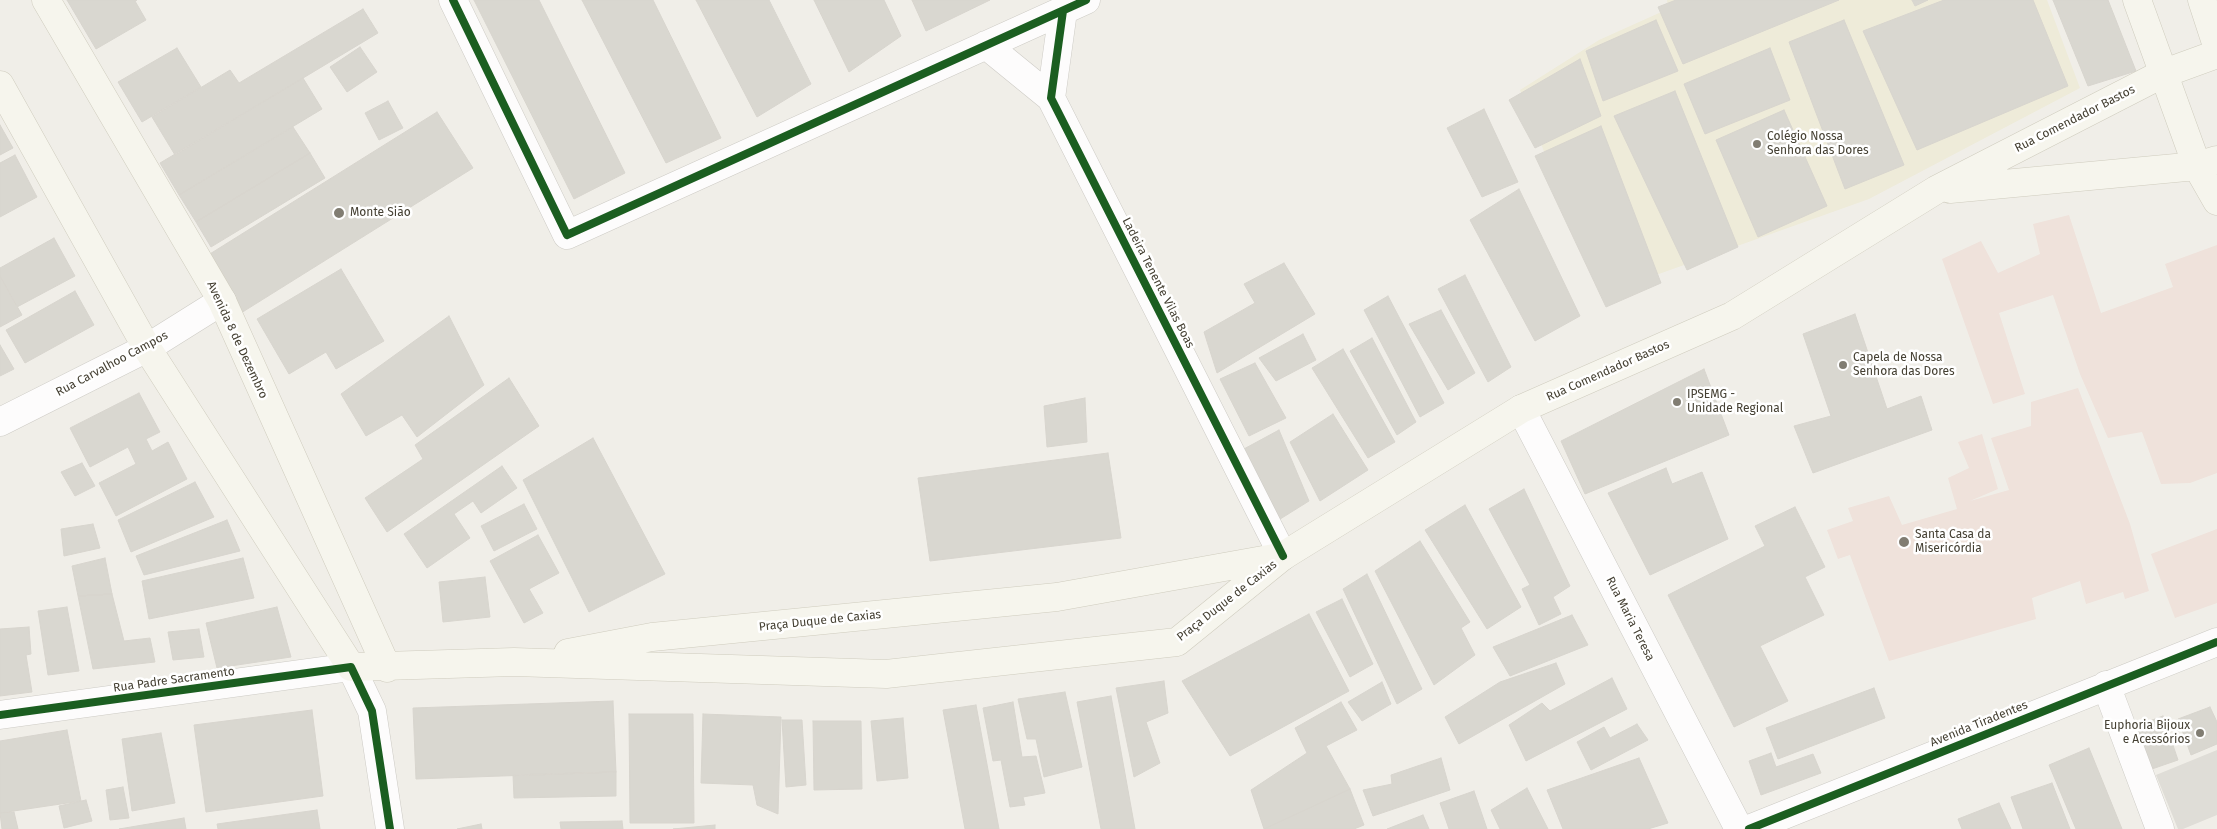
<!DOCTYPE html>
<meta charset="utf-8">
<style>
body{margin:0}
canvas{display:block;background:#f0eee8}
</style>
<canvas width="2217" height="829"></canvas>
<script>
const g = document.querySelector('canvas').getContext('2d');
g.lineJoin = 'round';
function fill(path, color) { g.fillStyle = color; g.fill(path, 'evenodd'); }
const toPath = rows => new Path2D(rows.map(r => 'M' + r).join(''));
function trace(path, color, width, dash) { g.strokeStyle = color; g.lineWidth = width; g.lineCap = dash ? 'butt' : 'round'; g.setLineDash(dash || []); g.stroke(path); }
function label(font, color, halo, rows, align = 'center') {
  g.font = font + ' "Fira Sans",sans-serif'; g.lineWidth = 5; g.setLineDash([]); g.textBaseline = 'middle'; g.strokeStyle = halo; g.fillStyle = color; for (const [text, x, y, turn = 0] of rows) {
    g.save(); g.translate(x, y); g.rotate((+turn || 0) * Math.PI / 180); g.textAlign = isNaN(turn) ? turn : align; if (halo) g.strokeText(text, 0, 0); g.fillText(text, 0, 0); g.restore();
  }
}
fill(toPath([
 [1667,0,2047,0,2080,88,1869,199,1600,295,1520,90,1599,40,1668,9]
]), '#eeebd9');
fill(toPath([
 [2069,215,2101,313,2173,287,2165,264,2217,245,2217,473,2190,483,2161,484,2142,432,2108,438,2080,374,2053,295,1999,313,2025,394,1993,404,1942,259,1981,241,1998,273,2040,254,2033,224],
 [2078,388,2130,524,2149,591,2125,599,2123,592,2086,604,2080,581,2032,598,2036,619,1889,661,1850,555,1838,559,1827,530,1853,521,1848,508,1889,496,1902,525,1957,509,1948,478,1969,468,1958,442,1982,434,1998,489,1970,501,2009,490,1991,438,2031,426,2031,402],
 [2217,529,2217,603,2175,618,2151,554]
]), '#efe2db');
fill(toPath([
 [2217,750,2217,815,2183,829,2178,829,2156,775]
]), '#dfddd7');
const building = toPath([
 [67,0,137,0,135,1,146,20,96,49,67,0],
 [474,0,539,0,625,173,574,199,474,0],
 [582,0,653,0,721,138,666,163,582,0],
 [696,0,769,0,811,84,757,117,696,0],
 [814,0,884,0,901,36,849,72,814,0],
 [912,0,990,0,926,31,912,0],
 [1676,0,1839,0,1683,64,1658,7,1676,0],
 [1912,0,1928,0,1915,6,1912,0],
 [1944,0,2033,0,2068,86,1917,150,1863,31,1944,0],
 [2053,0,2108,0,2136,71,2088,86,2053,0],
 [363,9,378,33,175,155,152,117,230,70,239,83,363,9],
 [1656,20,1678,71,1603,101,1586,51,1656,20],
 [1844,20,1904,165,1845,189,1789,42,1844,20],
 [360,47,377,72,347,92,330,67,360,47],
 [177,48,201,87,142,122,118,82,177,48],
 [1770,48,1790,100,1705,134,1684,84,1770,48],
 [1580,59,1601,116,1535,148,1509,100,1580,59],
 [303,78,322,109,179,195,160,163,303,78],
 [1675,91,1738,247,1687,270,1614,116,1675,91],
 [388,101,403,128,379,140,365,113,388,101],
 [1484,109,1518,182,1482,197,1447,128,1484,109],
 [1784,110,1827,206,1758,237,1716,140,1784,110],
 [437,112,473,168,241,313,205,257,437,112],
 [0,125,13,148,0,155,0,125],
 [1601,126,1661,283,1606,307,1535,156,1601,126],
 [293,127,310,153,196,222,179,195,293,127],
 [310,153,325,178,211,247,196,222,310,153],
 [15,155,37,197,0,217,0,163,15,155],
 [1519,189,1580,316,1535,341,1470,220,1519,189],
 [54,238,75,276,17,307,0,276,0,268,54,238],
 [1284,263,1315,314,1217,373,1204,332,1255,303,1244,284,1284,263],
 [341,269,384,341,336,369,326,352,289,374,257,319,341,269],
 [1465,275,1511,367,1488,382,1438,289,1465,275],
 [0,276,22,315,0,327,0,276],
 [75,291,94,325,25,363,6,330,75,291],
 [1388,296,1444,403,1420,417,1364,310,1388,296],
 [1441,310,1475,373,1448,390,1409,324,1441,310],
 [1855,314,1887,409,1921,396,1932,430,1813,473,1794,426,1831,416,1803,334,1855,314],
 [449,316,484,385,417,437,402,415,366,436,341,394,449,316],
 [1303,334,1316,360,1276,381,1259,358,1303,334],
 [1372,338,1416,422,1397,435,1350,351,1372,338],
 [0,345,14,369,0,376,0,345],
 [1343,349,1395,442,1368,458,1312,368,1343,349],
 [1255,363,1286,418,1249,436,1220,379,1255,363],
 [1704,369,1729,435,1585,494,1561,441,1704,369],
 [509,378,539,426,387,532,365,498,423,459,415,445,509,378],
 [139,393,160,432,146,439,152,451,168,442,187,479,116,516,99,483,136,464,128,447,90,467,70,428,139,393],
 [1085,398,1087,442,1047,447,1044,406,1085,398],
 [1333,414,1368,470,1320,501,1290,442,1333,414],
 [1279,430,1309,501,1277,521,1242,450,1279,430],
 [593,438,665,574,589,612,523,480,593,438],
 [1108,453,1121,538,930,561,918,478,1108,453],
 [82,463,95,486,75,496,61,472,82,463],
 [502,466,517,488,481,513,473,501,454,514,470,538,427,568,404,534,502,466],
 [1666,468,1672,484,1702,472,1728,539,1650,575,1608,493,1666,468],
 [195,482,214,517,131,552,118,520,195,482],
 [1524,489,1570,586,1553,597,1561,614,1539,625,1522,589,1530,585,1489,509,1524,489],
 [524,504,537,529,494,551,481,526,524,504],
 [1465,505,1521,607,1487,629,1425,530,1465,505],
 [1795,507,1825,567,1805,577,1824,615,1760,646,1788,701,1734,727,1668,595,1765,546,1755,526,1795,507],
 [227,520,240,551,144,575,136,556,227,520],
 [93,524,100,548,64,556,61,529,93,524],
 [538,535,559,573,529,589,543,613,524,623,490,561,538,535],
 [1420,541,1470,622,1461,628,1475,655,1434,685,1375,571,1420,541],
 [105,558,112,594,78,596,72,566,105,558],
 [243,558,254,598,149,619,142,581,243,558],
 [1367,574,1422,689,1397,704,1343,589,1367,574],
 [485,577,490,617,443,622,439,582,485,577],
 [112,594,124,641,150,638,155,662,93,669,78,596,112,594],
 [1342,599,1373,664,1350,677,1316,612,1342,599],
 [67,607,79,671,48,675,38,611,67,607],
 [277,607,291,657,217,668,206,623,277,607],
 [1309,614,1349,691,1230,756,1182,681,1309,614],
 [1572,615,1588,645,1510,676,1493,647,1572,615],
 [29,627,31,654,26,655,32,692,0,696,0,629,29,627],
 [199,629,204,657,173,660,168,632,199,629],
 [1556,663,1565,684,1459,744,1445,717,1500,682,1556,663],
 [1612,678,1627,709,1526,761,1509,725,1542,703,1550,711,1612,678],
 [1164,681,1168,713,1146,722,1160,763,1134,777,1116,688,1164,681],
 [1382,682,1391,704,1362,721,1348,702,1382,682],
 [1874,688,1885,718,1778,759,1766,728,1874,688],
 [1065,692,1082,767,1044,777,1036,739,1027,739,1018,699,1065,692],
 [1111,696,1135,829,1101,829,1077,702,1111,696],
 [613,701,616,772,416,779,413,708,613,701],
 [1013,702,1022,757,1036,756,1045,793,1023,797,1025,805,1010,807,1001,760,993,761,983,708,1013,702],
 [1341,702,1357,730,1326,746,1350,789,1264,829,1251,790,1307,753,1295,728,1341,702],
 [976,705,999,829,965,829,943,710,976,705],
 [2210,707,2217,722,2217,744,2191,755,2178,719,2210,707],
 [312,710,323,796,206,812,194,725,312,710],
 [629,714,693,714,694,823,630,823,629,714],
 [703,714,781,717,778,814,757,805,753,785,701,783,703,714],
 [2163,716,2178,760,2149,770,2133,727,2163,716],
 [903,718,908,778,877,781,871,721,903,718],
 [782,720,802,720,806,785,786,787,782,720],
 [813,721,861,721,862,789,814,790,813,721],
 [1637,724,1648,740,1591,770,1577,742,1604,727,1610,738,1637,724],
 [67,730,81,801,0,813,0,741,67,730],
 [161,733,175,803,132,811,122,739,161,733],
 [2089,748,2122,829,2076,829,2049,765,2089,748],
 [1771,753,1776,767,1813,754,1821,773,1761,795,1749,761,1771,753],
 [1441,758,1450,790,1373,816,1363,790,1392,784,1391,775,1441,758],
 [1639,758,1668,823,1648,829,1563,829,1547,790,1639,758],
 [616,772,616,796,514,798,513,775,616,772],
 [2052,783,2070,829,2023,829,2011,797,2052,783],
 [123,787,129,818,110,820,106,790,123,787],
 [1527,788,1548,829,1500,829,1491,810,1527,788],
 [1350,789,1364,825,1354,829,1264,829,1350,789],
 [1474,791,1487,829,1449,829,1440,803,1474,791],
 [86,800,92,821,64,828,59,806,86,800],
 [1999,803,2011,829,1962,829,1958,819,1999,803],
 [317,810,320,829,218,829,217,824,317,810],
 [14,812,18,829,2,829,0,813,14,812],
 [1423,815,1429,829,1387,829,1423,815],
 [184,818,186,829,119,829,184,818],
 [622,821,623,829,561,829,560,822,622,821],
 [481,824,482,829,457,829,481,824],
 [715,825,715,829,673,829,715,825]
]);
fill(building, '#d9d7d0');
trace(building, '#d8d5ce', 1);
const street = toPath([
 [453,0,567,235,1086,0],
 [1063,11,1051,98,1283,556],
 [986,45,1051,98],
 [1521,409,1739,829],
 [0,422,147,348,222,301],
 [2106,685,2160,829],
 [0,715,351,667,372,711,390,829],
 [1749,829,2217,642]
]);
const secondary = toPath([
 [46,0,222,301,387,668],
 [2137,0,2197,166,2217,201],
 [2202,0,2217,46],
 [0,85,147,348,351,667,514,662,886,674,1177,642,1283,556,1521,409,1732,316,1936,190,2162,74,2217,54],
 [1950,189,2197,166,2217,160],
 [568,653,652,637,1057,597,1280,557]
]);
trace(street, '#cdcbc5', 29);
trace(secondary, '#cfccbe', 29);
trace(street, '#fdfcfc', 28);
trace(secondary, '#f6f5ed', 28);
trace(toPath([
 [453,0,567,235,1086,0],
 [1063,11,1051,98,1283,556],
 [0,715,351,667,372,711,390,829],
 [1749,829,2217,642]
]), '#1b5e20', 8);
for (const [x, y, r, color] of [
 [1757,144,5,"#817d72"],
 [339,213,6,"#817d72"],
 [1843,365,5,"#817d72"],
 [1677,402,5,"#817d72"],
 [1904,542,6,"#817d72"],
 [2200,733,5,"#817d72"]
]) { const dot = new Path2D(); dot.arc(x, y, r, 0, 2 * Math.PI); g.fillStyle = color; g.fill(dot); trace(dot, '#fff', 2); }
label('12px', '#454033', '#fff', [
 ["Rua Comendador Bastos",2075,119,-27],
 ["Ladeira Tenente Vilas Boas",1158,283,63],
 ["Avenida 8 de Dezembro",237,340,65],
 ["Rua Carvalhoo Campos",112,364,-28],
 ["Rua Comendador Bastos",1608,371,-24],
 ["Praça Duque de Caxias",1227,601,-38],
 ["Rua Maria Teresa",1630,619,63],
 ["Praça Duque de Caxias",820,621,-6],
 ["Rua Padre Sacramento",174,680,-8],
 ["Avenida Tiradentes",1979,724,-22]
]);
label('12px', '#454033', '#fff', [
 ["Colégio Nossa",1767,137],
 ["Senhora das Dores",1767,151],
 ["Monte Sião",350,213],
 ["Capela de Nossa",1853,358],
 ["Senhora das Dores",1853,372],
 ["IPSEMG -",1687,395],
 ["Unidade Regional",1687,409],
 ["Santa Casa da",1915,535],
 ["Misericórdia",1915,549],
 ["Euphoria Bijoux",2190,726,"right"],
 ["e Acessórios",2190,740,"right"]
], 'left');
</script>
